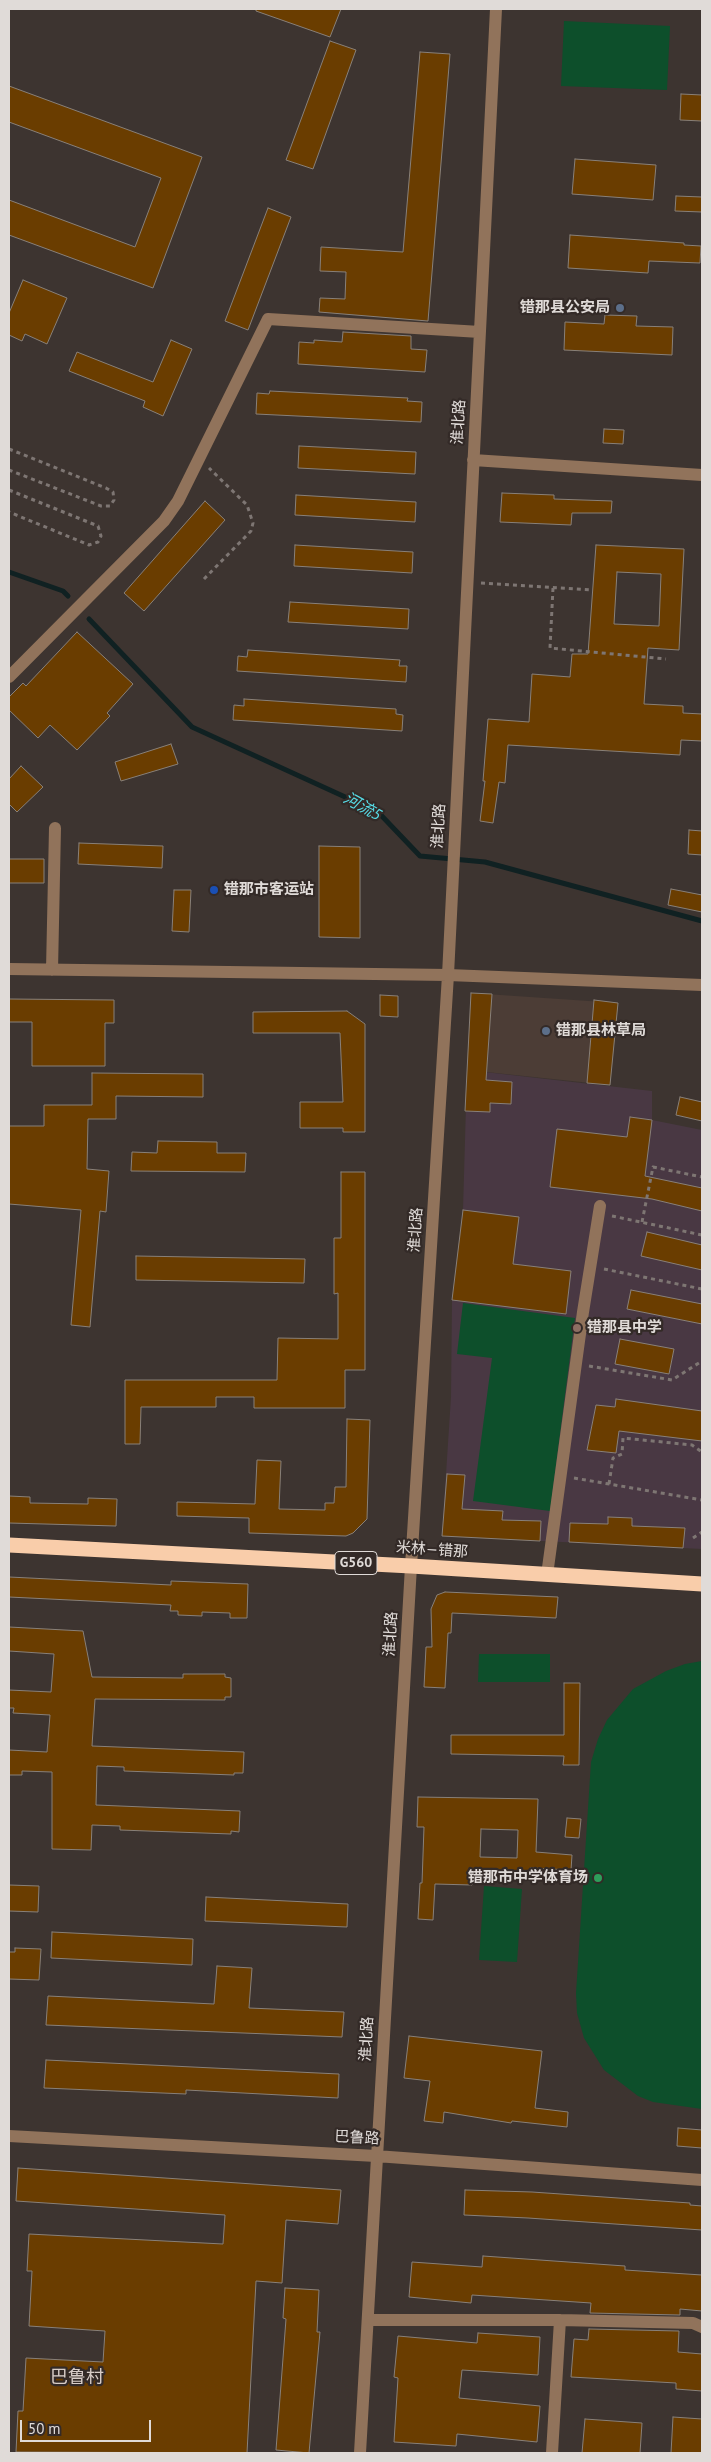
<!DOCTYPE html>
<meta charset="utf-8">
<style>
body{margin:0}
#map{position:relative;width:711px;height:2462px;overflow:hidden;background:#3d3430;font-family:"PT Sans",sans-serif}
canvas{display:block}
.frame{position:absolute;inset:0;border:10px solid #e0dbd8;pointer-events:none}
.scale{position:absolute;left:20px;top:2420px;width:131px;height:22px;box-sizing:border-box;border:2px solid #e0dbd8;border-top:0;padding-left:6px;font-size:15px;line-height:18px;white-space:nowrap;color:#e0dbd8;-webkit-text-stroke:4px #332a27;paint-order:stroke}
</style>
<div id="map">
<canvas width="711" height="2462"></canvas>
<div class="frame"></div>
<div class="scale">50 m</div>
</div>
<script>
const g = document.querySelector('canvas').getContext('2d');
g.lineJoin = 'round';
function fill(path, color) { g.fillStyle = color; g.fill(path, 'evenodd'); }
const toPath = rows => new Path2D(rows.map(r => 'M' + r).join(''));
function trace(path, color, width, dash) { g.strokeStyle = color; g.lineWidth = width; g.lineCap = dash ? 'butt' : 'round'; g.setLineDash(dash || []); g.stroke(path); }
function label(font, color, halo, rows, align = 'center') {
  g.font = font + ' "PT Sans","Noto Sans SC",sans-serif'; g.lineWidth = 4.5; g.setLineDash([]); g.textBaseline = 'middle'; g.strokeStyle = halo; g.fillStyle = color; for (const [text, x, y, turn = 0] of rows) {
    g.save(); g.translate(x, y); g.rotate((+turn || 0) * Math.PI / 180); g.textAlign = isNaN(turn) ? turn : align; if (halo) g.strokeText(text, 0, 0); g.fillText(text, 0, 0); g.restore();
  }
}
fill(toPath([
 [471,993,618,1003,610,1085,467,1070]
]), '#4c3d36');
fill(toPath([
 [467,1070,652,1091,652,1120,702,1130,702,1549,442,1536,451,1397,452,1300,463,1210]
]), '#493843');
fill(toPath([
 [564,21,670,26,667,90,561,86],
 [463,1303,575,1318,550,1511,473,1501,492,1358,457,1354],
 [479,1654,550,1654,550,1682,478,1682],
 [702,1661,702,2109,653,2102,638,2096,604,2070,584,2038,577,2013,576,1993,591,1762,598,1739,607,1720,633,1689,666,1671,685,1664],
 [484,1886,522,1889,517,1962,479,1960]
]), '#0d4f2b');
trace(toPath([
 [9,572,63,591,68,596],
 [89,619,192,727,378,812,420,856,485,862,702,921]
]), '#102122', 5);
const building = toPath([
 [256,9,341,9,330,37,256,11,256,9],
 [330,41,356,50,313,169,286,160,330,41],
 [420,52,450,54,428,321,319,312,320,298,345,299,346,272,320,271,321,247,403,252,420,52],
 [9,86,202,157,153,288,9,235,9,200,135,247,161,178,9,122,9,86],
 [681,94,702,95,702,121,680,120,681,94],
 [575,159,656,165,653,200,572,194,575,159],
 [676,196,702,197,702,212,675,211,676,196],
 [268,208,291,217,248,330,225,321,268,208],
 [570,235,684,243,684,245,701,246,700,263,649,261,648,273,568,268,570,235],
 [23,280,67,298,47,344,25,334,22,341,9,335,9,313,23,280],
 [605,315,637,316,636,326,673,327,672,355,564,350,565,322,604,324,605,315],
 [343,332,411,336,411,349,427,350,425,372,298,364,299,342,314,343,314,340,342,342,343,332],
 [171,340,192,349,163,416,143,407,145,401,69,371,77,352,153,382,171,340],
 [270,391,408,398,407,401,422,402,421,422,256,414,257,393,269,394,270,391],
 [604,429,624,430,623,444,603,443,604,429],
 [299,446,416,452,415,474,298,468,299,446],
 [502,493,554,495,554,499,612,501,611,513,572,513,571,525,500,522,502,493],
 [296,495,416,502,415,522,295,515,296,495],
 [205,501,225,520,144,611,124,593,205,501],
 [295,545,413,552,412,573,294,566,295,545],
 [596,545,684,549,679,650,648,648,644,704,683,706,683,713,702,714,702,741,681,740,680,755,508,745,505,783,499,782,493,823,480,821,485,781,483,781,488,719,529,722,532,674,570,677,572,654,588,654,596,545],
 [617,572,661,574,659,626,614,624,617,572],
 [290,602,409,609,408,629,288,622,290,602],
 [77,632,133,684,107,713,110,716,77,750,50,725,38,738,9,710,9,697,23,683,26,686,77,632],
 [248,650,400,660,399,666,407,666,406,682,237,671,238,656,247,657,248,650],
 [244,699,396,709,396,714,403,715,402,731,233,720,234,705,244,706,244,699],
 [171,744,178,764,121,781,115,762,171,744],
 [21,766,43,787,17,812,9,804,9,779,21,766],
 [689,830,702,831,702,855,688,854,689,830],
 [79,843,163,846,162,868,78,864,79,843],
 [319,846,360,847,360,938,319,937,319,846],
 [9,859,44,859,44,883,9,883,9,859],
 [671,889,702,895,702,912,668,905,671,889],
 [174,890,191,890,189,932,172,931,174,890],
 [471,993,492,994,486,1080,512,1082,511,1104,490,1103,490,1112,465,1111,471,993],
 [380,995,398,996,398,1017,380,1016,380,995],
 [9,999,114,1000,114,1023,105,1023,105,1066,32,1066,32,1022,9,1022,9,999],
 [594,1000,618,1003,610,1085,587,1083,594,1000],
 [347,1011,365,1024,365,1132,343,1132,343,1128,300,1128,300,1102,343,1102,340,1033,253,1033,253,1012,347,1011],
 [92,1073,203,1074,203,1097,116,1096,116,1119,88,1119,87,1169,109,1171,106,1212,100,1211,90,1327,71,1325,81,1210,9,1204,9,1126,44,1126,44,1105,92,1105,92,1073],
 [680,1097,702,1102,702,1121,676,1115,680,1097],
 [630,1117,652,1120,645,1176,702,1188,702,1211,652,1199,550,1187,557,1129,627,1137,630,1117],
 [158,1141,217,1142,217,1153,246,1153,245,1172,131,1171,132,1152,157,1153,158,1141],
 [341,1172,365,1172,365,1370,345,1370,345,1408,254,1408,254,1397,216,1397,216,1407,141,1407,140,1444,125,1444,125,1380,277,1380,278,1338,338,1339,338,1293,334,1294,334,1238,341,1238,341,1172],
 [463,1210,519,1217,513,1264,571,1271,566,1314,452,1300,463,1210],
 [647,1232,702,1245,702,1270,641,1256,647,1232],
 [136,1256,305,1259,304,1283,136,1280,136,1256],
 [631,1290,702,1304,702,1324,627,1309,631,1290],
 [620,1339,674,1349,669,1374,615,1364,620,1339],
 [616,1399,702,1411,702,1441,619,1431,616,1453,587,1450,596,1405,615,1407,616,1399],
 [347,1419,370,1420,367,1519,353,1533,346,1536,249,1533,249,1518,177,1516,177,1502,255,1504,257,1460,281,1461,279,1509,325,1510,325,1503,334,1503,335,1487,346,1487,347,1419],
 [447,1474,465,1475,462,1509,503,1511,502,1520,541,1521,540,1541,442,1536,447,1474],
 [9,1496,30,1497,30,1503,88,1504,88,1498,117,1499,116,1526,9,1523,9,1496],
 [608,1517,632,1518,632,1526,685,1528,683,1548,569,1542,570,1523,608,1524,608,1517],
 [9,1577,171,1585,171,1581,248,1584,247,1618,230,1618,230,1613,202,1612,202,1616,178,1615,178,1611,170,1611,171,1605,9,1597,9,1577],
 [445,1592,558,1597,556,1618,452,1613,451,1633,448,1633,445,1688,424,1687,426,1647,432,1647,431,1609,437,1595,445,1592],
 [9,1627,83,1631,92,1677,183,1678,183,1674,225,1674,225,1677,231,1678,231,1697,225,1697,225,1700,95,1699,92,1746,244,1752,243,1773,234,1773,234,1775,124,1771,124,1767,97,1766,96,1805,240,1811,239,1832,231,1831,231,1834,120,1830,120,1826,92,1825,91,1850,52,1849,52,1772,22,1771,22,1775,9,1775,9,1750,47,1752,50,1715,13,1713,14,1708,9,1708,9,1690,51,1692,54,1654,9,1651,9,1627],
 [564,1683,580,1683,579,1765,563,1765,564,1756,451,1754,451,1735,564,1735,564,1683],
 [418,1797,538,1799,536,1852,572,1855,571,1870,530,1868,530,1881,474,1879,472,1885,435,1884,433,1920,418,1919,420,1883,422,1883,424,1827,417,1827,418,1797],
 [481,1829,518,1830,517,1858,480,1857,481,1829],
 [567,1818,581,1819,579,1838,565,1837,567,1818],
 [9,1885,39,1886,38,1912,9,1911,9,1885],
 [206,1897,348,1904,347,1927,205,1921,206,1897],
 [52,1932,193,1939,192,1965,51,1958,52,1932],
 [15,1948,41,1949,39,1980,9,1979,9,1952,15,1952,15,1948],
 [217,1966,252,1968,249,2008,344,2012,342,2037,46,2025,48,1996,214,2004,217,1966],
 [409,2036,542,2051,535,2108,568,2112,567,2127,512,2121,511,2123,444,2112,443,2123,424,2121,430,2081,404,2078,409,2036],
 [46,2060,339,2074,338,2098,186,2090,186,2094,44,2088,46,2060],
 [678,2128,702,2130,702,2148,677,2146,678,2128],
 [18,2168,341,2190,338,2224,286,2220,282,2283,256,2281,247,2453,16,2452,18,2411,23,2411,26,2358,103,2362,105,2331,29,2326,32,2271,27,2271,29,2234,223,2244,225,2215,16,2201,18,2168],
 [465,2190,532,2192,690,2203,690,2205,702,2206,702,2230,528,2218,464,2215,465,2190],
 [483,2256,625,2266,625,2270,702,2275,702,2311,680,2309,680,2315,590,2313,591,2303,472,2295,471,2303,409,2297,412,2262,482,2267,483,2256],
 [285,2288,319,2290,317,2332,320,2332,309,2453,276,2450,286,2319,283,2318,285,2288],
 [589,2329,679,2331,678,2352,702,2354,702,2391,676,2389,676,2383,571,2377,574,2339,588,2340,589,2329],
 [478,2333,540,2337,538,2375,462,2370,459,2398,540,2406,537,2442,457,2434,456,2446,394,2442,398,2378,394,2377,398,2336,477,2343,478,2333],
 [673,2417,702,2419,702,2453,671,2453,673,2417],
 [585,2419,642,2423,640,2453,582,2453,585,2419]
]);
fill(building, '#6a3d00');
trace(building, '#888079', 1);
trace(toPath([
 [9,449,106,488,113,492,114,500,110,506,101,506,9,470],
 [9,490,98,526,101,536,98,542,89,545,9,512],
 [204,579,251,531,253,523,247,505,209,468],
 [481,583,592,590],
 [553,588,550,648,666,659],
 [612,1216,702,1235],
 [642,1222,653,1167,702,1177],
 [604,1269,702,1289],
 [589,1366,672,1380,702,1361],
 [574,1478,702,1500],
 [609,1484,613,1458,622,1454,623,1438,692,1445,702,1452],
 [693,1538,702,1532]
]), '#7e7673', 3, [4, 4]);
trace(toPath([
 [473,460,702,475],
 [9,677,164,521,178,501,268,319,480,332],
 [9,969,448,975,702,985],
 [52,970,55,828],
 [547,1575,583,1312,600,1206],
 [9,2136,376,2156,702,2180],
 [368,2320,560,2320,693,2323,702,2327],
 [360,2453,411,1566,448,975,496,9],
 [552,2453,560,2320]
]), '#91735b', 12);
trace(toPath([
 [9,1545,411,1566,702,1584]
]), '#f9cdaa', 15);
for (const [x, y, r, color] of [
 [620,308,5,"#5c6f8a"],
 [214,890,5,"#1a4fb4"],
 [546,1031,5,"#5c6f8a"],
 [577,1328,5,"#8d6e63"],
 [598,1878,5,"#2e9e5b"]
]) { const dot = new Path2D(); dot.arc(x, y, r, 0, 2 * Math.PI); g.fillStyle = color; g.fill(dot); trace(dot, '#332a27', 2); }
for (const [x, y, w] of [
 [356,1563,42]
]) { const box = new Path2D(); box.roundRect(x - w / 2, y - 11.5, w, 23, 4); g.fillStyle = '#332a27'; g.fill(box); trace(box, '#e0dbd8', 1); }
label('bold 14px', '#e0dbd8', null, [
 ["G560",356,1563]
]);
label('bold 15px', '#e0dbd8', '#332a27', [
 ["错那县公安局",610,308,"right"],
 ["错那市客运站",224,890],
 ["错那县林草局",556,1031],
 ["错那县中学",587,1328],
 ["错那市中学体育场",588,1878,"right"]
], 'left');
label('15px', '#e0dbd8', '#332a27', [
 ["淮北路",459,422,-87],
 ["淮北路",439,826,-87],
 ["淮北路",416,1230,-86],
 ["米林—错那",432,1550,4],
 ["淮北路",391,1634,-87],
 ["淮北路",367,2039,-87],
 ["巴鲁路",357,2138,3]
]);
label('italic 16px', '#57dce6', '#332a27', [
 ["河流5",362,807,29]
]);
label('18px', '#d8cdc8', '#332a27', [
 ["巴鲁村",77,2378]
]);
</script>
